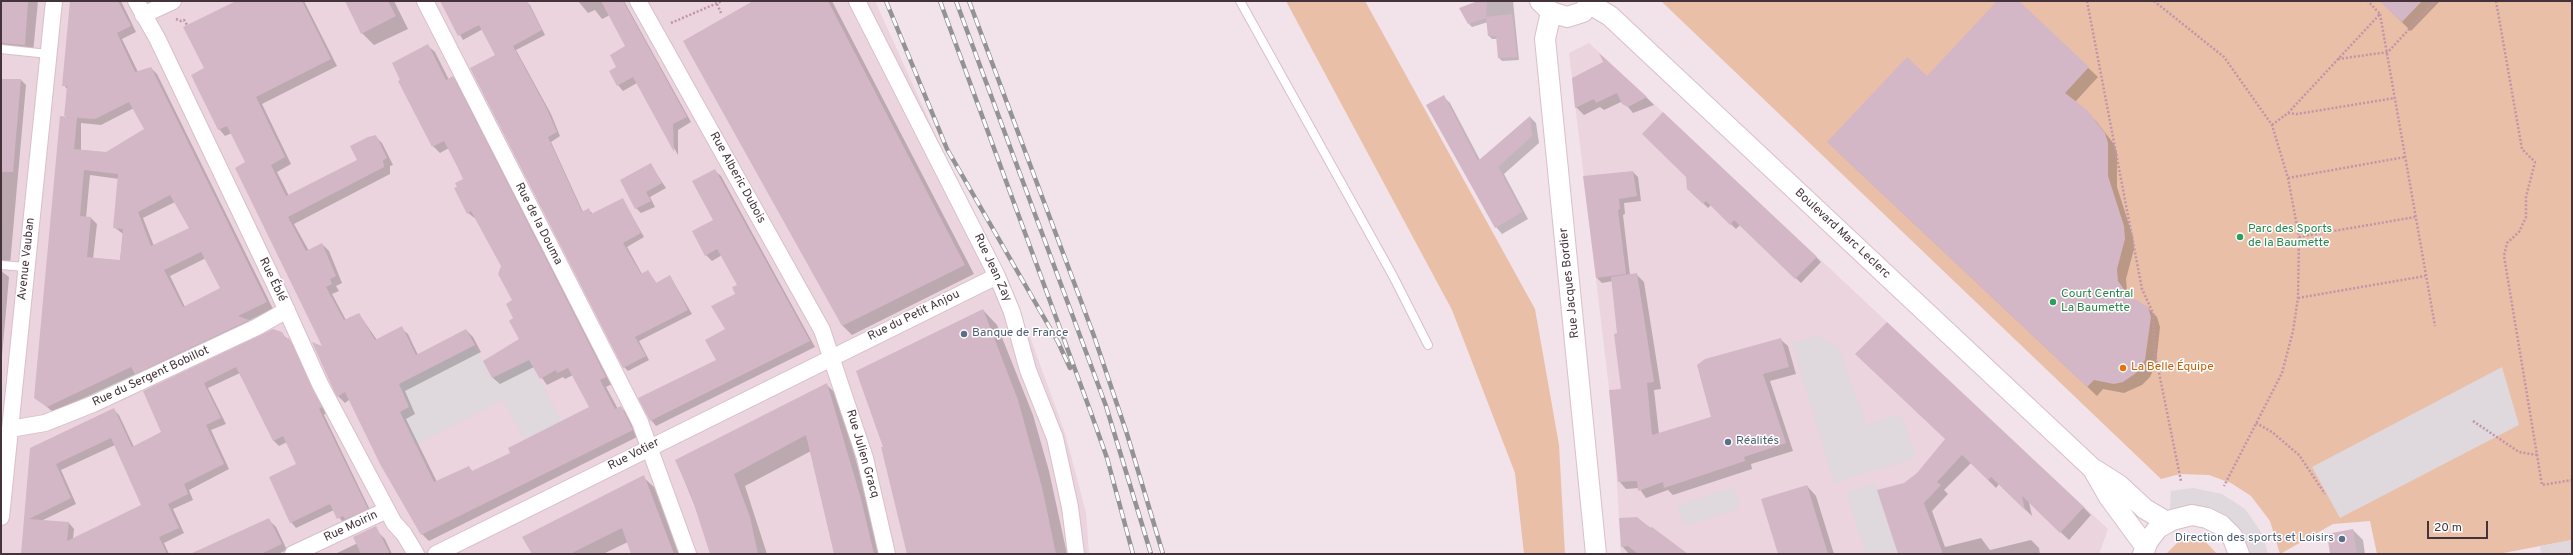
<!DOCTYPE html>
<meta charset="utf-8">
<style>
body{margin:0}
#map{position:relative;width:2573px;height:555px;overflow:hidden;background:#f2e2e9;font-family:Overpass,sans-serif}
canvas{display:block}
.frame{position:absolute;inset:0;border:2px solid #44333b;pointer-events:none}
.scale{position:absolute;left:2427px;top:521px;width:61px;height:18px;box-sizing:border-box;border:2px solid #44333b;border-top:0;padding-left:5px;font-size:12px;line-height:14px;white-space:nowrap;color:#44333b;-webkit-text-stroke:3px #fff;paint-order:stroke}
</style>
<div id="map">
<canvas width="2573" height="555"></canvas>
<div class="frame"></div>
<div class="scale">20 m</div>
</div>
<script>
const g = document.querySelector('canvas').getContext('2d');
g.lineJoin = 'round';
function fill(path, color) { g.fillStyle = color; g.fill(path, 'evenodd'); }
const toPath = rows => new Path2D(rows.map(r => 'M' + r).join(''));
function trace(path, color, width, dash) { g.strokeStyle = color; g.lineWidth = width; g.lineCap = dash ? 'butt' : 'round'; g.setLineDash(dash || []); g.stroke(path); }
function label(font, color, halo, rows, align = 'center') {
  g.font = font + ' Overpass,sans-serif'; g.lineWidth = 3; g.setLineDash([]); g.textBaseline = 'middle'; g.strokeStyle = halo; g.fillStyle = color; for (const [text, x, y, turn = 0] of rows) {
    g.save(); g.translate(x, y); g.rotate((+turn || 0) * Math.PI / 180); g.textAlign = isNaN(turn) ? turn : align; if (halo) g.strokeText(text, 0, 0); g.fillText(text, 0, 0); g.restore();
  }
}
fill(toPath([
 [1,1,875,1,974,219,1003,274,1030,337,1065,433,1086,513,1089,554,1,554],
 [1589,43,2108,529,2099,554,1621,554,1614,430,1569,53]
]), '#ebd4dd');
fill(toPath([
 [1286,1,1365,1,1535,309,1559,445,1565,554,1524,554,1515,473,1452,310],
 [1661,1,2572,1,2572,540,2498,554,2377,554,2370,521,2333,524,2280,554,2270,521,2251,496,2231,483,2209,475,2180,474,2161,479],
 [2192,538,2206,542,2217,554,2166,554,2178,542]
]), '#e9bfa8');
fill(toPath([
 [251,316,253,322,91,400,88,394],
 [1818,336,1838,347,1867,425,1891,415,1903,418,1916,458,1834,483,1792,343],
 [475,345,492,378,529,360,562,421,524,439,503,400,416,445,400,412,409,407,405,399,389,392,400,387,399,384],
 [2502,367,2519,425,2340,518,2312,467],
 [1875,483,1898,554,1866,554,1846,492],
 [1734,487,1741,508,1684,526,1677,505],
 [2193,488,2222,494,2245,509,2263,535,2268,554,2251,554,2240,530,2227,517,2214,510,2194,505,2170,509,2171,491],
 [2572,540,2572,554,2541,554,2540,546]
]), '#dfd8dc');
fill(toPath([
 [1,1,38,1,33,53,1,51],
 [71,1,121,1,136,32,122,39,138,72,151,68,157,74,273,309,248,321,254,327,142,380,136,374,53,412,35,397,67,118,67,89,64,85],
 [134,108,145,129,107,153,81,150,81,123,101,125],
 [90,175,119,179,114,227,123,234,120,261,93,259,97,224,91,218,86,218],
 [175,202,190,229,154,246,143,218],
 [206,258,221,289,185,307,170,276],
 [238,1,304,1,337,66,262,104,291,164,277,172,289,196,358,160,375,136,382,143,393,165,390,166,390,174,294,224,309,251,322,244,329,251,342,283,336,286,339,291,332,294,346,320,359,314,377,340,401,328,408,334,418,355,466,330,473,337,481,352,405,391,415,414,406,419,437,482,468,467,473,472,512,453,591,408,573,375,565,379,563,377,547,385,534,367,500,384,493,378,484,361,520,340,515,319,514,301,502,266,476,219,468,213,464,179,449,148,440,153,433,146,428,46,435,52,449,80,453,77,459,84,612,384,606,387,618,409,621,408,628,414,639,436,429,541,422,534,350,399,345,403,338,396,323,348,246,163,232,133,225,136,219,129,206,68],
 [346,1,394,1,408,29,374,45,362,33],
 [441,1,526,1,530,5,545,35,516,50,551,114,560,136,551,142,583,212,589,210,593,214,623,200,644,237,627,247,642,274,648,271,657,284,670,276,692,314,639,341,649,360,628,371,624,367,497,55,483,29,463,40],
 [578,1,624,1,691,122,678,130,678,155,637,83,623,91,618,85,618,67,627,47,610,15,602,19,595,10,588,13],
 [756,1,832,1,974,274,852,335,842,325],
 [1481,1,1513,1,1519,60,1502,61,1499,58,1497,39,1492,39,1489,36,1488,22,1472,27,1469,24],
 [1999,1,2017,1,2098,77,2075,102,2096,121,2114,144,2117,153,2117,187,2133,237,2134,249,2126,279,2127,291,2133,299,2148,308,2157,317,2160,327,2156,364,2150,377,2142,385,2124,393,2103,389,2097,396,1838,152,1927,77],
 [2380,1,2440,1,2411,31],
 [1602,57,1647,98,1654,105,1633,113,1623,101,1604,110,1600,107,1584,115,1576,107,1573,79,1605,63],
 [1,80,21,80,26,85,10,265,5,265,1,269],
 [1443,96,1450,103,1480,160,1530,117,1536,123,1539,143,1504,174,1528,219,1502,234,1496,227],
 [650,164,666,188,650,197,655,207,641,213,636,208],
 [715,171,721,176,815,347,656,426,651,420,717,361,737,294,738,285,722,255,712,261,706,255,714,220],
 [1633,172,1638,177,1641,201,1624,203,1625,214,1623,215,1630,275,1636,274,1644,282,1661,389,1654,390,1659,434,1712,417,1780,339,1788,346,1796,374,1770,381,1793,451,1751,464,1752,469,1673,495,1668,490,1646,498,1639,488,1626,489,1619,481,1622,390,1613,281,1602,283,1597,278,1585,177],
 [1688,188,1816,257,1821,262,1801,283,1740,225,1736,229,1711,205,1708,208],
 [1,271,9,277,1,368],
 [983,310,997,325,1033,415,1049,471,1067,554,908,554,885,447],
 [281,333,294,345,326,413,324,415,371,512,344,524,334,510,296,528,291,522,298,464,287,442,279,446,274,441,240,373,208,388,226,424,211,430,229,469,189,490,193,500,173,509,184,533,164,543,169,554,22,554,31,449,114,410,119,415,134,447,163,432,144,392],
 [115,445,143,505,73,539,74,529,69,523,41,521,76,504,61,470],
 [827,385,838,396,882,554,835,554,811,451,745,486,767,554,711,554,705,531,676,460],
 [1946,439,2083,507,2091,515,2069,540,2029,502,2032,516,1999,484,1996,488,1971,463,1944,490,1948,494,1932,511,1945,547,1981,538,1990,550,2031,540,2039,548,2040,554,1899,554,1905,484,1918,474],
 [643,477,654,487,681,554,632,554,628,542,603,554,533,554],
 [1807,486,1816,496,1834,554,1779,554],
 [1637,518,1686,554,1629,554,1622,546],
 [270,521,276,527,287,550,278,554,192,554],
 [2353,530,2363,540,2365,554,2332,554],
 [379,533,385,539,392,554,335,554]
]), '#0003');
fill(toPath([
 [1,1,28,1,25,45,1,43],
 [70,1,118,1,131,26,117,33,135,72,151,67,267,302,238,316,249,320,135,374,131,367,47,407,34,398,60,116,77,118,74,149,106,152,144,129,129,102,95,119,64,117,67,86,62,86],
 [84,170,118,174,113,228,123,229,120,260,87,257,91,217,80,216],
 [170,195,189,228,151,246,138,212],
 [201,252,220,288,183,307,164,270],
 [236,1,302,1,331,59,256,97,285,157,271,165,286,196,357,160,350,146,368,137,376,135,387,158,383,160,384,167,288,217,306,251,322,243,336,276,330,279,332,284,326,287,344,320,359,313,375,340,402,326,416,355,466,329,475,345,399,384,409,407,400,412,434,482,469,466,472,471,510,453,508,448,589,407,568,368,557,373,556,370,540,379,529,360,492,378,483,361,519,339,509,321,513,318,506,304,512,300,498,274,501,266,496,257,471,211,467,214,454,188,457,187,455,183,463,179,458,168,444,141,432,147,398,81,400,80,392,63,428,44,446,80,453,76,606,377,600,380,615,409,621,406,633,430,421,535,380,464,345,392,337,397,329,380,312,342,322,346,235,168,245,162,227,126,218,130,191,75,204,68,183,27],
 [345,1,388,1,396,16,361,34],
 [440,1,527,1,542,30,513,46,547,109,557,132,548,137,582,212,589,208,591,214,623,198,641,233,623,243,641,274,648,270,656,283,670,275,688,310,635,337,646,356,623,368,470,68,495,55,479,25,458,36],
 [601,1,623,1,687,117,673,124,674,152,633,77,617,86,609,71,616,67,610,55,625,46],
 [753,1,828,1,965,265,842,326,683,41],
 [1478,1,1487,1,1486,17,1512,14,1517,57,1498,58,1496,36,1488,36,1486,18,1468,24,1459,8],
 [1997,1,2019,1,2089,67,2065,93,2087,110,2105,133,2108,143,2108,176,2124,226,2125,239,2117,269,2118,281,2128,295,2148,307,2151,317,2145,360,2136,373,2123,382,2114,384,2094,380,2087,387,1827,142,1907,57,1927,76],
 [2379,1,2422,1,2402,22],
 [1599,53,1647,97,1628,107,1622,104,1617,93,1596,103,1594,99,1575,108,1572,78,1603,62],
 [1,79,21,79,13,172,1,172],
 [1444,95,1478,161,1530,116,1532,136,1498,167,1522,212,1495,228,1426,105],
 [1663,112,1817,257,1795,279,1734,220,1730,225,1706,201,1703,204,1687,189,1686,177,1642,134],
 [651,163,662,183,646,192,651,201,635,209,620,180],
 [715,169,810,341,650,421,638,398,716,360,705,340,725,329,711,306,735,294,732,287,737,285,717,249,705,256,692,231,713,220,692,181],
 [1633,171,1637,196,1619,199,1620,209,1618,210,1626,274,1596,278,1583,176],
 [1637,273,1654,382,1647,383,1652,435,1711,417,1697,365,1705,359,1781,338,1789,367,1763,374,1786,443,1744,457,1745,461,1664,488,1663,482,1638,491,1637,481,1618,482,1609,390,1621,389,1614,334,1617,333,1611,277],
 [983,309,1018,400,1042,487,1056,554,907,554,881,447,883,447,856,371],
 [1887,322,2084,507,2060,533,2022,496,2025,510,1991,477,1988,480,1962,455,1937,482,1941,485,1924,503,1943,554,1898,554,1877,490,1904,483,1917,473,1945,439,1855,354],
 [273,329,282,332,286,339,289,338,322,407,319,409,368,509,345,519,343,516,337,519,330,504,290,523,269,477,296,464,283,436,273,441,236,367,204,383,221,418,206,425,224,464,184,484,188,494,168,504,179,528,159,537,167,554,21,554,30,448,114,408,132,447,161,432,143,391],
 [111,438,141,505,67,541,69,522,29,519,71,498,56,464],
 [827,383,861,499,874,554,834,554,806,435,734,474,750,517,758,554,710,554,691,495,675,460],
 [644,475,674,554,631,554,622,528,570,554,532,554,522,537],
 [1807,485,1828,554,1778,554,1761,499],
 [1637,517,1650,528,1652,527,1688,554,1638,554,1628,546,1621,547,1619,518],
 [269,518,282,544,261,554,190,554],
 [376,526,390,554,361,554,353,537],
 [2353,529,2357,554,2330,554,2327,534]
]), '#d4b7c6');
const service = toPath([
 [1240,1,1393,276,1428,345],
 [1,49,48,54],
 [1,265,26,267]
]);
const minor = toPath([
 [136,1,157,38,278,291,320,384,394,523,404,534,416,554],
 [425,1,640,422,688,554],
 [638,1,822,330,865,458,887,554],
 [857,1,997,276,1012,312,1028,370,1055,438,1070,507,1076,554],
 [143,15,173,1],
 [10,429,45,423,93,404,257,327,287,310],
 [1,517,54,1],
 [293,554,387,510],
 [436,554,997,276]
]);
const tertiary = toPath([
 [1540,1,1551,12,1567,17,1583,12,1592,1],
 [1590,4,1610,16,2092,468,2119,485,2145,509,2167,522],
 [1551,12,1545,39,1596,554],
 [2094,471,2109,497,2145,546],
 [2143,554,2148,541,2158,528,2172,520,2192,515,2207,518,2221,525,2232,536,2239,554]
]);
trace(service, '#d9bfca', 10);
trace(minor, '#d9bfca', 18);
trace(tertiary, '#d9bfca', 22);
trace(toPath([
 [2087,1,2142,289,2153,313,2154,348,2181,481],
 [2154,1,2224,57,2272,125,2288,178,2299,237,2298,298,2293,331,2282,373,2224,486],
 [2496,1,2522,149,2535,162,2526,197,2526,217,2519,232,2507,243,2504,256,2542,485,2572,480],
 [717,4,721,13],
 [2380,14,2435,326],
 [176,19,181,21,184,20,187,25],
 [671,23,722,1],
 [2338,59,2388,52,2435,1],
 [2288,113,2297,114,2395,98],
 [2272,125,2288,113,2380,14,2368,1],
 [2288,178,2405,157],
 [2299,237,2415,217],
 [2298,298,2425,276],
 [2473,421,2519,452,2537,455],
 [2256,423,2272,432,2299,455,2325,494]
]), '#c195a9', 2.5, [2, 2]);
trace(service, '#fff', 8);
trace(minor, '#fff', 16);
trace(tertiary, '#fff', 20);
const rail = toPath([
 [886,1,947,149,1058,342,1070,368],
 [940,1,1091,413,1107,458,1133,554],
 [956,1,1106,406,1151,554],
 [969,1,1094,336,1127,434,1163,554]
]);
trace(rail, '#939393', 4.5);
trace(rail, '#fff', 3, [9]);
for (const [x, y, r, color] of [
 [2240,237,4,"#2e9e5b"],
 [2053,302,4,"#2e9e5b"],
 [964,334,4,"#5c6f8a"],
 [2123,368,4,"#e8710a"],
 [1728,442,4,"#5c6f8a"],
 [2342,539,4,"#5c6f8a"]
]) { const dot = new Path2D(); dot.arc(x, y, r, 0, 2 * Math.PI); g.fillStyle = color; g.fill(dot); trace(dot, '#fff', 1.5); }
label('12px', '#44333b', '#fff', [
 ["Rue Alberic Dubois",737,178,61],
 ["Rue de la Douma",538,224,63],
 ["Boulevard Marc Leclerc",1842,234,43],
 ["Avenue Vauban",27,259,-84],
 ["Rue Jean Zay",992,268,65],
 ["Rue Éblé",272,280,64],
 ["Rue Jacques Bordier",1570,283,-96],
 ["Rue du Petit Anjou",914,316,-26],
 ["Rue du Sergent Bobillot",151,377,-25],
 ["Rue Julien Gracq",862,454,74],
 ["Rue Votier",634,455,-27],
 ["Rue Moirin",351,527,-25]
]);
label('12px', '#27864d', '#fff', [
 ["Parc des Sports",2248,230],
 ["de la Baumette",2248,244],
 ["Court Central",2061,295],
 ["La Baumette",2061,309]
], 'left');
label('12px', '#4e5e75', '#fff', [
 ["Banque de France",972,334],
 ["Réalités",1736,442],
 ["Direction des sports et Loisirs",2334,539,"right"]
], 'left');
label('12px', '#c56008', '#fff', [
 ["La Belle Équipe",2131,368]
], 'left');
</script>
